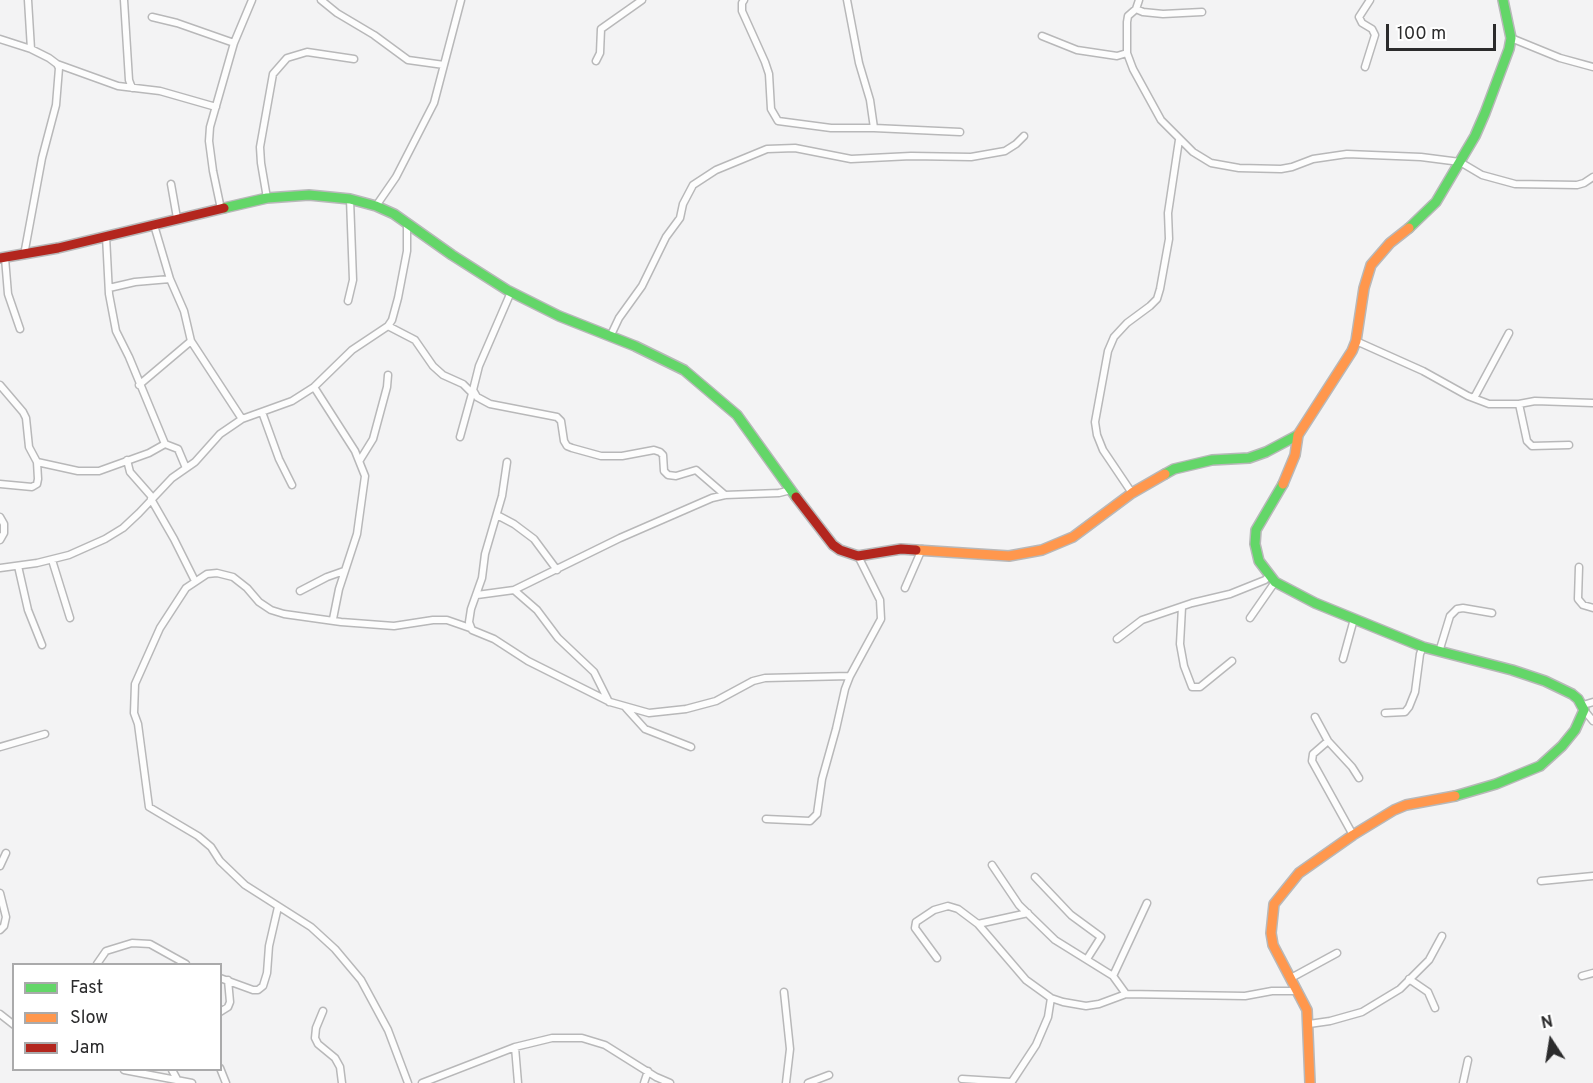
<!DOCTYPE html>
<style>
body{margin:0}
#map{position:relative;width:1593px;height:1083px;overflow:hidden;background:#f3f3f4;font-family:Overpass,sans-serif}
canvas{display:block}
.legend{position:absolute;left:12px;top:963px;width:210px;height:108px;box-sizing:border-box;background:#fff;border:2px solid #aaaaab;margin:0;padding:8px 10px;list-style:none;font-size:18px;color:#2b2b2c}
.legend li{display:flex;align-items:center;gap:12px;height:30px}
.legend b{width:30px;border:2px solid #aaaaab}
.north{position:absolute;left:1521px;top:1011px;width:60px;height:60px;-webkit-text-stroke:4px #fff;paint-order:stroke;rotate:348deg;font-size:16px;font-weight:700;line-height:24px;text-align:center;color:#2b2b2c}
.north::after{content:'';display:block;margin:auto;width:21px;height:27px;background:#2b2b2c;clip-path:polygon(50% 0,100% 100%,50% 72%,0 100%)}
.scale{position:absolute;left:1386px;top:24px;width:110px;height:27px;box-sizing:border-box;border:3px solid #2b2b2c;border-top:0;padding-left:8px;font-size:18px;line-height:21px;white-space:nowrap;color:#2b2b2c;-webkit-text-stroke:4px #fff;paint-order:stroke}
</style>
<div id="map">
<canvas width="1593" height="1083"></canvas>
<ul class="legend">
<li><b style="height:8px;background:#63d668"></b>Fast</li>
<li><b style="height:8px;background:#ff974d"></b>Slow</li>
<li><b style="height:8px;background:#b3261e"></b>Jam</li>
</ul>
<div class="north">N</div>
<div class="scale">100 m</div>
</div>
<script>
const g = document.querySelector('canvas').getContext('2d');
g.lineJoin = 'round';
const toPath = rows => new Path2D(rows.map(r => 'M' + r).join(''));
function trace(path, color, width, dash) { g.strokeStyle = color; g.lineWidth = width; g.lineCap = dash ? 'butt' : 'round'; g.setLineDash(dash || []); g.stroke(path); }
const street = toPath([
 [124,0,129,80,132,88],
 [321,0,337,13,374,35,408,60,444,65],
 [744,0,742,3,742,11,765,62,769,74,771,109,778,121,831,128,874,128,960,132],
 [847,0,859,63,870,100,874,128],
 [1139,0,1136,9,1128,16,1127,22,1127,53,1133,69,1161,120,1193,152,1211,163,1239,168,1281,169,1292,167,1313,159,1347,154,1421,157,1460,162,1482,175,1515,184,1577,185,1584,183,1593,177],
 [1136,9,1143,12,1163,14,1202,12],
 [152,17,177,23,234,43],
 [1042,36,1077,50,1117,56,1127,53],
 [1511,38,1560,58,1593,67],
 [0,39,31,49],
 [596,61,600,53,601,29,642,0],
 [57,64,118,86,160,91,216,107],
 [1365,67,1375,35,1372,29,1362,23,1359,17,1370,0],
 [171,184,177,218],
 [267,198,261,163,260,147,273,74,287,58,307,52,354,59],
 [376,206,396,177,434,103,461,0],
 [221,209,213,171,209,141,210,127,234,43,252,0],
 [154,225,170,279,184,311,191,341,242,419],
 [106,236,109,294,116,331,129,357,165,444,178,449,186,468],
 [24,255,42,158,56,105,59,68,57,64,49,58,31,49,28,0],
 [5,258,8,294,20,329],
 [109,288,135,282,170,279],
 [511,292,479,366,473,390,477,397,490,404,557,417,561,421,564,441,567,446,572,448,601,456,622,456,654,450,660,452,663,455,664,471,668,475,676,476,696,470,725,495],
 [348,301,353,280,350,199],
 [388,326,415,340,433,366,443,375,463,384,472,393],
 [610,337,619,318,642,286,666,237,680,218,683,204,693,185,716,170,767,149,795,148,851,159,911,156,971,157,1005,151,1016,144,1024,136],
 [1356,341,1423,371,1468,396,1489,404,1519,404,1535,401,1593,403],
 [0,385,23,412,26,418,29,447,37,462,38,479,37,484,32,487,0,484],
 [139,385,191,341],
 [314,387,355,451,365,476,357,534,339,589,333,619],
 [1474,398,1509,333],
 [1519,404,1527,441,1532,446,1569,445],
 [262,412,279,459,292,485],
 [460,437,473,390],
 [127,460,130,472,152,497],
 [360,460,373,439,387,387,388,375],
 [37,462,78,471,99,471,149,453,165,444],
 [507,462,502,496,485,554,482,578,471,609,469,622,472,630,494,639,528,661,610,702,649,713,686,709,716,701,753,681,765,678,850,676],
 [1132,493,1103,450,1097,435,1095,422,1108,351,1114,337,1127,323,1150,306,1157,299,1160,289,1169,239,1168,213,1179,140],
 [151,499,174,539,195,581],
 [497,515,514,524,534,539,557,570],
 [0,517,4,524,4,533,0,540],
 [52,560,70,618],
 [18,566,28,610,42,645],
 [1579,567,1578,599,1583,605,1593,608],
 [0,568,37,563,69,555,105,539,123,528,139,513,172,478,195,462,220,434,242,419,292,401,314,387,352,350,388,326,392,320,398,298,407,251,407,223],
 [905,588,922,549],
 [514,590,537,610,558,638,594,672,609,702],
 [300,591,327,577,344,571],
 [477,595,514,590,620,538,712,498,725,495,779,493,791,490],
 [1182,607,1180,644,1184,666,1192,687,1200,687,1232,661],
 [1250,618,1275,582],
 [1117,639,1142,620,1192,603,1230,594,1265,580,1270,575],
 [1439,652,1450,616,1457,609,1463,608,1492,613],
 [1343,659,1354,619],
 [1583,705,1593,702],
 [626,708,645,729,691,747],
 [1584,710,1593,721],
 [1385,713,1405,712,1409,707,1415,692,1420,654,1423,647],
 [1315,717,1328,741,1352,767,1359,778],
 [1328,741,1313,754,1312,761,1353,835],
 [0,747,45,734],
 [766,819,810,821,817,814,822,779,836,729,845,689,850,676,881,619,880,600,858,556],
 [992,865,1019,905,1055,940,1113,976,1126,994],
 [0,866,6,853],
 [1035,877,1071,915,1101,937,1087,959],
 [1541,881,1593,876],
 [0,893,6,917,4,926,0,930],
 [978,924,1028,913],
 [937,958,915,928,916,922,934,910,948,906,958,909,978,924,1026,980,1051,998,1063,1002,1086,1006,1099,1004,1126,994,1245,996,1272,991,1298,991],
 [97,964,106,951,132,943,150,944,186,964],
 [1113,976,1147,903],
 [1582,976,1593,973],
 [220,978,253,990,258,990,263,986,267,973,269,946,278,907],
 [1291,978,1337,953],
 [1409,979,1428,992,1435,1008],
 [784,992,790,1049,786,1083],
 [323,1011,316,1028,315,1038,318,1044,335,1058,340,1067,342,1083],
 [220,1012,228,1007,230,1002,228,980],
 [0,1014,14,1025],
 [1309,1024,1330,1021,1362,1012,1400,989,1429,960,1442,936],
 [515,1047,518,1083],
 [220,1068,226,1083],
 [124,1070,192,1083],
 [172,1070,178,1081],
 [962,1079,1011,1082],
 [408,1083,388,1030,361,980,335,949,311,927,245,885,220,861,211,847,198,836,149,807,138,724,134,713,135,684,160,628,186,588,207,574,217,573,233,577,247,588,259,602,271,610,284,614,341,622,394,626,433,620,447,620,470,628],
 [422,1083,515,1047,552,1038,582,1038,605,1045,656,1077,670,1083],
 [644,1083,648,1071],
 [808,1083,829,1075],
 [1011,1083,1036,1045,1048,1017,1051,998],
 [1463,1083,1468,1060]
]);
const fast = toPath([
 [224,208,267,198,309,195,350,199,376,206,394,214,452,255,507,290,559,316,635,346,684,370,737,415,796,497],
 [1409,228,1436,202,1475,136,1485,113,1509,49,1511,38,1503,0],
 [1165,474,1174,469,1212,460,1249,458,1266,452,1298,435],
 [1283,484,1256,530,1255,544,1259,561,1275,582,1315,603,1423,647,1512,670,1545,681,1572,694,1578,699,1584,710,1575,730,1562,746,1540,766,1496,784,1455,796]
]);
const slow = toPath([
 [1283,484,1295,455,1298,435,1352,351,1356,341,1364,288,1371,265,1390,243,1409,228],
 [916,550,1009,556,1042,550,1073,537,1132,493,1165,474],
 [1310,1083,1307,1010,1273,945,1271,933,1274,904,1299,873,1353,835,1394,810,1406,805,1455,796]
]);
const jam = toPath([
 [0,258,58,248,224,208],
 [796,497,833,545,840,550,858,556,901,549,916,550]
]);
trace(street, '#b8b8b9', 9);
trace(fast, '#b8b8b9', 12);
trace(slow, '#b8b8b9', 12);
trace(jam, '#b8b8b9', 12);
trace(street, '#fdfdfd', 6);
trace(fast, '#63d668', 9);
trace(slow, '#ff974d', 9);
trace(jam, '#b3261e', 9);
</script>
